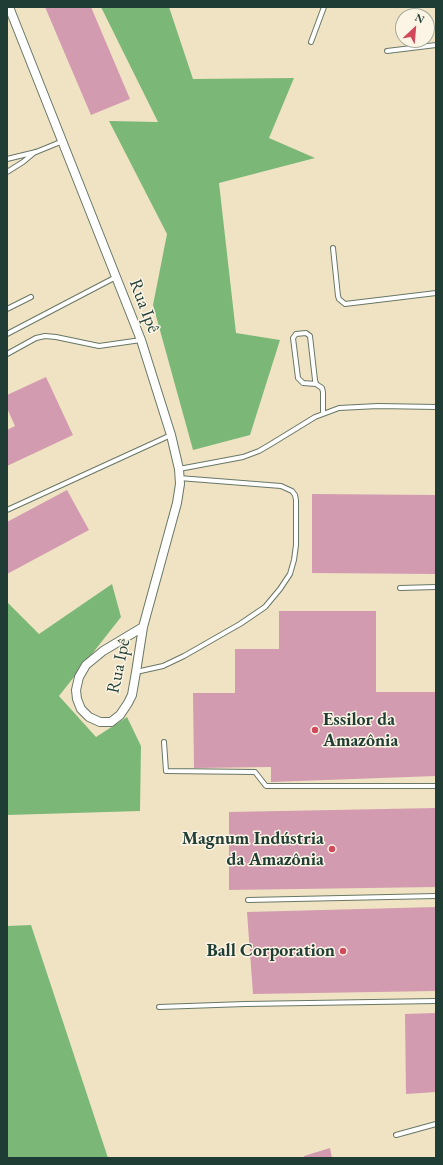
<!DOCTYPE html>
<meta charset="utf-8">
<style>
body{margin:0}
#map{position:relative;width:443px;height:1165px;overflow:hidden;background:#f0e3c3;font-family:"EB Garamond",serif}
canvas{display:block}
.frame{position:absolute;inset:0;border:8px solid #1f3d34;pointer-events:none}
.north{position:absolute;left:395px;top:8px;width:40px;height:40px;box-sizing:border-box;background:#fcf5e5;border:1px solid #a4ab9e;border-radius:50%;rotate:26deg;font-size:11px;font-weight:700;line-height:16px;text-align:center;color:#1f3d34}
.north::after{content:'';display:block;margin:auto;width:14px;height:18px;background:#d1495b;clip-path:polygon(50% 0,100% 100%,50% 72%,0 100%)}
</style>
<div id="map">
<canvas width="443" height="1165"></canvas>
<div class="frame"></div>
<div class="north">N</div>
</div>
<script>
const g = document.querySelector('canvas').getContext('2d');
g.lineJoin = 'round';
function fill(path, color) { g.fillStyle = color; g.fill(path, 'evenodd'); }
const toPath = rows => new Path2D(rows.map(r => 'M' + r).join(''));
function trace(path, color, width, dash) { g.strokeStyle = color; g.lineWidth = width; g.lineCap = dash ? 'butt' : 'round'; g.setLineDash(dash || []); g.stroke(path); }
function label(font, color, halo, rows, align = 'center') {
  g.font = font + ' "EB Garamond",serif'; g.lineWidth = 3; g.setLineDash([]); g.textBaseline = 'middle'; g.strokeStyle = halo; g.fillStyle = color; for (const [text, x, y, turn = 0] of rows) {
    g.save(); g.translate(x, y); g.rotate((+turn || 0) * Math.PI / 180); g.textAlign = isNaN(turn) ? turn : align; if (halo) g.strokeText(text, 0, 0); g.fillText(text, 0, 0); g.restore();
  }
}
fill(toPath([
 [101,7,169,7,193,79,294,78,269,138,315,158,219,183,236,333,280,340,250,435,193,450,153,305,167,234,109,121,158,122],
 [112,584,121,617,59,696,96,737,127,717,141,746,140,811,7,815,7,602,39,634],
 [31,925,108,1158,7,1158,7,926]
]), '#7bb878');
fill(toPath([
 [45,7,91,7,130,99,91,115],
 [46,377,73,435,7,466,7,430,15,426,7,408,7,395],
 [67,490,89,530,7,574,7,522],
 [312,494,436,495,436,574,312,573],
 [279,611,376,611,376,692,436,692,436,776,271,782,271,767,194,768,193,693,235,693,235,649,279,649],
 [436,808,436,887,229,890,229,812],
 [436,907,436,991,253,994,247,912],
 [436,1013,436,1092,406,1094,405,1014],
 [330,1148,332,1158,304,1158,304,1156]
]), '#d29bb0');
const lane = toPath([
 [311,42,324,7],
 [387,51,436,45],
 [7,159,36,152,63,141],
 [7,172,23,162,35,152],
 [333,248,338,296,339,299,345,304,436,293],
 [7,309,31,297],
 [7,334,116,277],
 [7,354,36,338,45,336,56,337,99,346,141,340],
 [316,384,303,383,298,378,293,338,296,334,306,333,310,336,315,380,316,384,322,388,323,392,323,414],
 [179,469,243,457,259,451,271,444,315,417,339,408,378,406,436,407],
 [7,510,171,435],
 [400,588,436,587],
 [136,672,163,666,184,656,240,624,265,607,280,589,290,574,294,560,296,545,296,500,295,495,292,491,281,486,179,478],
 [164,742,166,771,255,772,266,786,436,786],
 [248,900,436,896],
 [159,1007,245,1004,436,1001],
 [396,1135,436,1124]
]);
const street = toPath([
 [9,7,141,340,171,435,179,469,180,484,177,503,143,627,136,672,132,695,128,703,120,715,111,722,100,722,89,717,81,709,77,699,76,690,79,677,86,665,103,651,143,627]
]);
trace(lane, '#687766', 6);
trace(street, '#687766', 10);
trace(lane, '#fff', 4);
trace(street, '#fff', 8);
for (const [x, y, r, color] of [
 [315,730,4,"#d1495b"],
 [332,849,4,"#d1495b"],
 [343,951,4,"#d1495b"]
]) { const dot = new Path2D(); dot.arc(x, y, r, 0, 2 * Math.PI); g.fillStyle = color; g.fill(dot); trace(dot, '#fcf5e5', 1.5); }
label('18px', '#1f3d34', '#fcf5e5', [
 ["Rua Ipê",144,306,69],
 ["Rua Ipê",119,666,-78]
]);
label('bold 18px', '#1f3d34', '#fcf5e5', [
 ["Essilor da",323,720,"left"],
 ["Amazônia",323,741,"left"],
 ["Magnum Indústria",324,839],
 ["da Amazônia",324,860],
 ["Ball Corporation",335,951]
], 'right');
</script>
